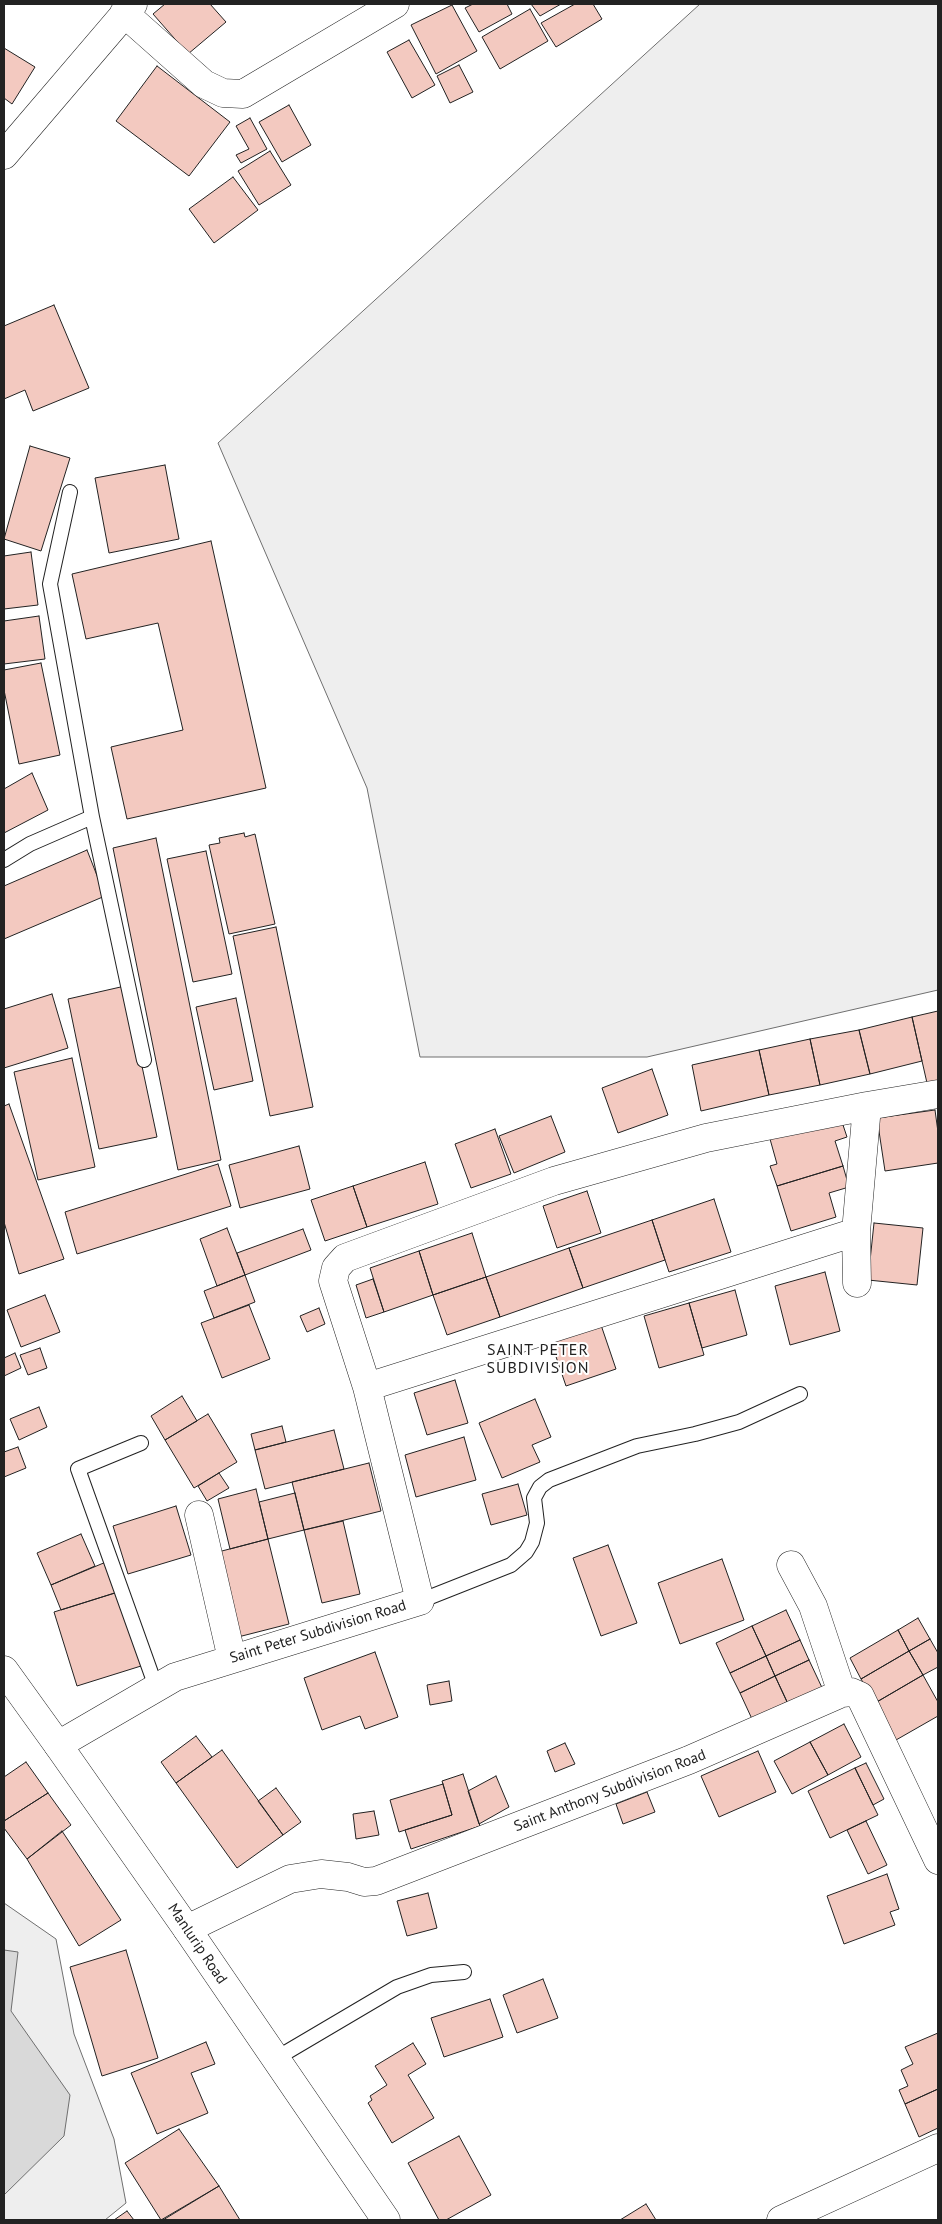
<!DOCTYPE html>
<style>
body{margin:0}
#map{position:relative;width:942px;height:2224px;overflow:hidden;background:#fff;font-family:"PT Sans",sans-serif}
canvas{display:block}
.frame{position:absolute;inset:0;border:5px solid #222;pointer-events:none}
</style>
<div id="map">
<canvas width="942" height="2224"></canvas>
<div class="frame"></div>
</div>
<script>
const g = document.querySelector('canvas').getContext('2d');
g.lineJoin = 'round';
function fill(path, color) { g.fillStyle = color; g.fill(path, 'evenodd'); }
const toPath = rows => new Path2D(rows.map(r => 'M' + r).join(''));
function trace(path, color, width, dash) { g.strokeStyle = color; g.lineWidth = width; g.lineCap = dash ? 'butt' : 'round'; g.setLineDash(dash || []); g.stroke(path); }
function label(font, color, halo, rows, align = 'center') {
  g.font = font + ' "PT Sans",sans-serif'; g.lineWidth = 4; g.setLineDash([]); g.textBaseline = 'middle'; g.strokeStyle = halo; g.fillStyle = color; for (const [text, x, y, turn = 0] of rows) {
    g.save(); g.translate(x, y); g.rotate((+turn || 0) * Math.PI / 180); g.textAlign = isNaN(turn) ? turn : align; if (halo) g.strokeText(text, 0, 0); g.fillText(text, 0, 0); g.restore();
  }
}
const green = toPath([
 [700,4,938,4,938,990,647,1057,420,1057,367,788,218,443,700,4],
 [4,1903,56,1939,74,2034,114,2139,126,2203,105,2220,4,2220,4,1903]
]);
fill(green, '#eee');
trace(green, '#6f6f6f', 1);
const water = toPath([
 [4,1950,18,1952,11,2011,70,2095,64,2136,4,2195,4,1950]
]);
fill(water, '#d9d9d9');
trace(water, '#6f6f6f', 1);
const building = toPath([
 [165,4,210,4,226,22,188,54,153,14,165,4],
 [473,4,507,4,512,14,479,32,465,8,473,4],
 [531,4,561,4,540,16,531,4],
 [575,4,593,4,602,19,556,47,541,23,575,4],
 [452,5,477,51,436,74,411,25,452,5],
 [530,9,548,41,500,69,482,37,530,9],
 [409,40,435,85,412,98,387,52,409,40],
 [4,48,35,67,12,104,4,98,4,48],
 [459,65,473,92,450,103,437,76,459,65],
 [157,66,230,122,189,176,116,121,157,66],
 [289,105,311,145,282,162,259,122,289,105],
 [250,118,267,149,241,163,236,155,249,149,236,126,250,118],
 [270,151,291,185,259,205,238,171,270,151],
 [233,177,258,210,214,243,189,209,233,177],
 [54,305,89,388,33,411,25,390,4,399,4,326,54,305],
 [30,446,70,458,41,551,4,539,30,446],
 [165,465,179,539,109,553,95,478,165,465],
 [211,541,266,788,127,819,111,747,183,730,158,623,86,639,72,574,211,541],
 [31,552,38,605,4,609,4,556,31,552],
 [39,616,45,659,4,664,4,621,39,616],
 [41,663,60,755,19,764,4,690,4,670,41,663],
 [32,773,48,810,4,833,4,789,32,773],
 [244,833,245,837,255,834,275,924,229,934,209,845,220,843,219,838,244,833],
 [156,838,221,1160,178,1170,113,848,156,838],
 [87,850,105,896,4,939,4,886,87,850],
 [206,851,232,974,193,982,167,859,206,851],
 [276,927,313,1107,270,1116,233,936,276,927],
 [125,986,157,1137,99,1149,68,999,125,986],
 [52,994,68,1048,4,1068,4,1009,52,994],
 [236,998,253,1081,214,1090,196,1007,236,998],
 [938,1011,938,1081,927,1083,912,1017,938,1011],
 [912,1017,922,1061,870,1074,859,1030,912,1017],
 [859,1030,870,1074,820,1085,810,1039,859,1030],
 [810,1039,820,1085,769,1095,759,1050,810,1039],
 [759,1050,769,1095,701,1111,692,1065,759,1050],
 [72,1058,95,1167,38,1180,14,1072,72,1058],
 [652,1069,668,1115,618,1133,602,1088,652,1069],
 [9,1104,64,1259,19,1274,4,1222,4,1106,9,1104],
 [935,1110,938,1132,938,1163,885,1171,877,1118,935,1110],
 [551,1116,565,1152,514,1173,499,1136,551,1116],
 [840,1116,847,1137,835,1141,843,1166,777,1186,770,1166,777,1164,770,1139,840,1116],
 [495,1129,511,1174,471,1188,455,1144,495,1129],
 [299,1146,310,1189,240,1208,229,1165,299,1146],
 [425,1162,438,1204,367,1227,353,1186,425,1162],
 [218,1164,231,1206,77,1254,65,1212,218,1164],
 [843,1166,849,1187,829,1193,836,1217,791,1231,777,1186,843,1166],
 [353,1186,367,1227,325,1241,311,1200,353,1186],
 [587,1191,601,1233,557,1248,543,1206,587,1191],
 [714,1199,731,1252,669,1272,652,1220,714,1199],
 [652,1220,665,1260,583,1288,569,1248,652,1220],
 [874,1223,923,1228,917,1285,868,1280,874,1223],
 [227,1228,245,1275,217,1286,200,1239,227,1228],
 [303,1229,311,1250,245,1275,237,1253,303,1229],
 [472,1233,486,1277,433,1295,419,1251,472,1233],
 [569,1248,583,1288,500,1317,486,1277,569,1248],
 [419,1251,433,1295,384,1312,370,1268,419,1251],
 [825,1272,840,1331,790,1345,775,1286,825,1272],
 [245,1275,255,1302,214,1318,204,1291,245,1275],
 [486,1277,500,1317,447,1335,433,1295,486,1277],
 [373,1279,384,1312,366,1318,356,1285,373,1279],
 [735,1290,747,1335,702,1348,689,1303,735,1290],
 [45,1295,60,1332,21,1347,7,1310,45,1295],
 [689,1303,704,1355,659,1368,644,1316,689,1303],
 [249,1305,270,1359,222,1378,201,1323,249,1305],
 [319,1308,325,1324,307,1332,300,1316,319,1308],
 [600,1322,616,1369,566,1386,550,1339,600,1322],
 [40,1348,47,1368,28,1375,20,1355,40,1348],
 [15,1353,21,1368,4,1376,4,1358,15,1353],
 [455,1380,468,1423,427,1435,414,1393,455,1380],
 [182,1396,197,1421,165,1440,151,1416,182,1396],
 [535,1399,551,1437,532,1445,540,1462,502,1478,479,1423,535,1399],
 [39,1407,47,1427,19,1440,10,1419,39,1407],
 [208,1414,237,1462,194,1488,165,1440,208,1414],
 [282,1426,286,1442,255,1450,251,1434,282,1426],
 [334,1430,344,1469,265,1489,255,1450,334,1430],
 [464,1437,476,1480,416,1497,405,1455,464,1437],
 [18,1447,26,1468,4,1477,4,1452,18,1447],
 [369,1463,381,1511,304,1530,292,1482,369,1463],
 [219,1473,229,1488,207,1501,198,1486,219,1473],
 [518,1484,527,1515,491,1525,482,1494,518,1484],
 [256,1489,268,1539,230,1549,218,1499,256,1489],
 [295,1493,304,1530,268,1539,259,1502,295,1493],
 [176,1506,191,1555,128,1574,113,1526,176,1506],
 [343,1521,360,1594,322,1603,304,1530,343,1521],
 [81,1534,95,1566,51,1585,37,1553,81,1534],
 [268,1539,289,1624,238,1637,218,1552,268,1539],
 [608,1545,637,1623,601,1636,573,1558,608,1545],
 [722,1559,744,1620,680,1644,658,1583,722,1559],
 [106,1562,118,1592,61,1610,51,1585,106,1562],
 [118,1592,141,1666,77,1686,54,1612,118,1592],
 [786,1610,800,1640,766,1656,752,1626,786,1610],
 [918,1618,930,1639,909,1651,898,1630,918,1618],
 [752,1626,766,1656,730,1673,716,1643,752,1626],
 [898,1630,909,1651,861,1679,850,1658,898,1630],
 [930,1639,938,1653,938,1667,923,1675,909,1651,930,1639],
 [800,1640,809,1660,775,1676,766,1656,800,1640],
 [909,1651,923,1675,875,1703,861,1679,909,1651],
 [375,1652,398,1717,365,1729,360,1716,322,1730,304,1678,375,1652],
 [766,1656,775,1676,740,1693,730,1673,766,1656],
 [809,1660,825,1694,791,1710,775,1676,809,1660],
 [923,1675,938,1702,938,1716,896,1740,875,1703,923,1675],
 [775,1676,787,1702,752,1719,740,1693,775,1676],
 [449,1681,452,1701,430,1705,427,1685,449,1681],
 [844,1724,861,1757,828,1775,810,1742,844,1724],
 [196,1736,212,1757,176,1783,161,1762,196,1736],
 [810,1742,828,1775,792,1794,774,1761,810,1742],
 [565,1743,575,1764,555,1772,547,1751,565,1743],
 [222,1750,283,1835,237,1868,176,1783,222,1750],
 [758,1751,776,1792,719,1817,701,1776,758,1751],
 [26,1762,48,1793,4,1821,4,1777,26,1762],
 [866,1763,884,1799,873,1805,855,1768,866,1763],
 [855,1768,878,1815,830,1838,808,1791,855,1768],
 [463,1774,480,1826,411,1849,405,1830,452,1815,442,1781,463,1774],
 [496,1776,509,1807,479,1824,468,1791,496,1776],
 [443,1784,452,1815,399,1832,390,1800,443,1784],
 [276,1788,301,1822,283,1835,258,1801,276,1788],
 [647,1792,655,1812,623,1824,616,1804,647,1792],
 [48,1793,71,1825,27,1859,4,1828,4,1821,48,1793],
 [374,1811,379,1835,356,1839,353,1814,374,1811],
 [866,1821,887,1865,868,1874,847,1830,866,1821],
 [62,1831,121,1920,79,1946,27,1859,62,1831],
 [887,1874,899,1909,890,1912,895,1925,844,1944,827,1896,887,1874],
 [428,1893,437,1928,407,1936,397,1901,428,1893],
 [126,1950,158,2058,102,2076,70,1967,126,1950],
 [543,1979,558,2018,517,2033,503,1995,543,1979],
 [490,1999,503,2037,444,2057,431,2018,490,1999],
 [938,2033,938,2089,905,2104,899,2090,908,2086,901,2070,913,2064,905,2047,938,2033],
 [206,2042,215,2064,191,2073,208,2113,157,2134,131,2073,206,2042],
 [413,2043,426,2064,408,2075,434,2118,392,2143,368,2103,372,2100,370,2096,387,2085,375,2066,413,2043],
 [938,2089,938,2128,919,2137,905,2104,938,2089],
 [179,2129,219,2186,161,2220,125,2163,179,2129],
 [459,2136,491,2195,446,2220,439,2220,408,2163,459,2136],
 [219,2186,240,2220,163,2220,219,2186],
 [646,2204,656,2220,620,2220,646,2204],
 [127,2211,134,2220,114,2220,127,2211]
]);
fill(building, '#f3c9c0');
trace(building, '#222', 1);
const lane = toPath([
 [92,817,144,1060],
 [4,860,30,844,92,817,50,584,70,492],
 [141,1443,78,1469,156,1687],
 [420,1601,511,1565,526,1552,532,1542,537,1523,534,1498,540,1487,549,1480,637,1446,695,1434,739,1422,800,1394],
 [275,2059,397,1987,431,1975,464,1972]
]);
const street = toPath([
 [124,13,204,84,223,93,243,94,395,4],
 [4,155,133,4],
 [856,1232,857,1283],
 [367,1387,856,1232,867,1106],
 [199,1515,232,1659],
 [791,1565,813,1606,842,1693],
 [58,1745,175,1677,420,1601,367,1387,333,1281,336,1268,345,1258,554,1181,706,1138,867,1106,938,1094],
 [187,1929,290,1879,321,1874,348,1877,364,1882,376,1881,689,1760,842,1693,851,1692,860,1696,938,1860],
 [781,2220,938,2148]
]);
const secondary = toPath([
 [4,1670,58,1745,187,1929,386,2220]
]);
trace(lane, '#222', 16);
trace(street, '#222', 29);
trace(secondary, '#222', 29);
trace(lane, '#fff', 14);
trace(street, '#fff', 28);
trace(secondary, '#fff', 28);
label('15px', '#222', '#fff', [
 ["Saint Peter Subdivision Road",318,1632,-17],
 ["Saint Anthony Subdivision Road",610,1791,-21],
 ["Manlurip Road",197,1944,56]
]);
g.letterSpacing = '1px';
label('16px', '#222', '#fff', [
 ["SAINT PETER",538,1350],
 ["SUBDIVISION",538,1368]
]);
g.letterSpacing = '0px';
</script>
